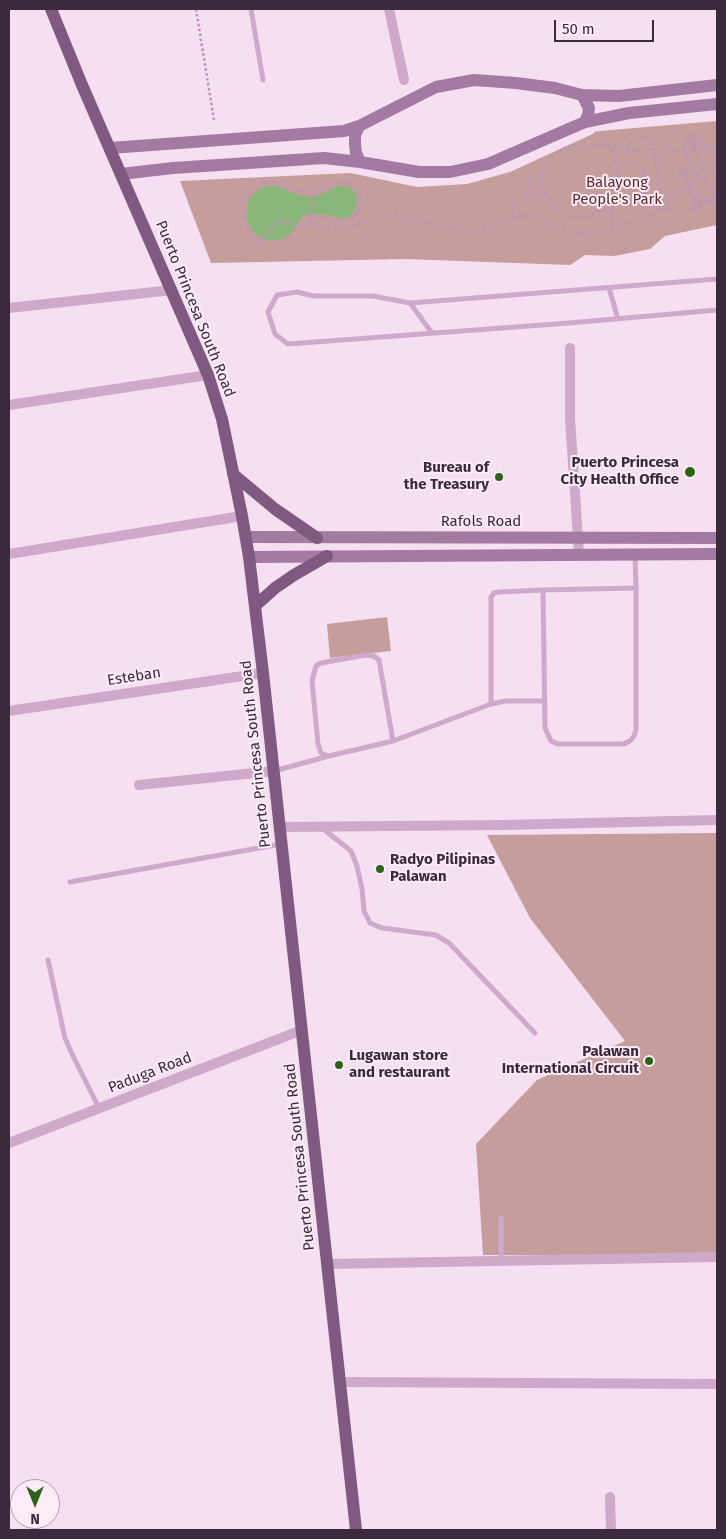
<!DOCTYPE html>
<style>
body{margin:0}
#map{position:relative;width:726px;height:1539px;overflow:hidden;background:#f5dff1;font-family:"Fira Sans",sans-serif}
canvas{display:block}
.frame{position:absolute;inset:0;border:10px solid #3b293c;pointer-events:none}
.north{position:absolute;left:10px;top:1479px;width:50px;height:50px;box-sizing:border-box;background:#fcecf8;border:1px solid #af9ead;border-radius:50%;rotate:180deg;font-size:14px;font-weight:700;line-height:20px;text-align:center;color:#3b293c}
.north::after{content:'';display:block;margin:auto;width:18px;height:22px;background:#2d621a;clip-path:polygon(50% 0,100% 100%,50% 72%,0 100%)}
.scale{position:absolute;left:554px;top:20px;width:100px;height:22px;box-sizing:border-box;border:2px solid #3b293c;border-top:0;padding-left:6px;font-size:15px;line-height:18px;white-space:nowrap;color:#3b293c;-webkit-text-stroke:4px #fcecf8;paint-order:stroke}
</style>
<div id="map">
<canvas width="726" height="1539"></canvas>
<div class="frame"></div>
<div class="north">N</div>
<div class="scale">50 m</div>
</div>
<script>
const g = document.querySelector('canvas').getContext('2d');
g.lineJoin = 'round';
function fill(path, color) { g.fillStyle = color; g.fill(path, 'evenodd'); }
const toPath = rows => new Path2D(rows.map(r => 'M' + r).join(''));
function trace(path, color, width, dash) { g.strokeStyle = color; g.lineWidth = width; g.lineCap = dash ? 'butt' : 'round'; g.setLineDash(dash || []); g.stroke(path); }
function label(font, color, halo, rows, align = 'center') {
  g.font = font + ' "Fira Sans",sans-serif'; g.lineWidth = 4; g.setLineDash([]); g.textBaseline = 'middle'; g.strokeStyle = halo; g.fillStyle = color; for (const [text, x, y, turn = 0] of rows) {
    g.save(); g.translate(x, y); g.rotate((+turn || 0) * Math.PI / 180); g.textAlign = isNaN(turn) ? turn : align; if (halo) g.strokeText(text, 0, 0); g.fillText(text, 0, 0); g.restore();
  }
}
fill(toPath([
 [717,121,717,225,665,236,650,249,614,256,585,255,570,265,405,259,211,263,180,181,350,173,417,187,467,184,510,172,599,131],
 [387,617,391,651,330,658,327,624],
 [717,833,717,1256,483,1255,476,1144,537,1080,625,1041,530,918,487,835]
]), '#c69d9d');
fill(toPath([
 [339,185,351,188,357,196,356,207,351,216,344,219,337,218,328,215,314,214,303,215,294,230,288,236,279,240,267,240,255,234,246,219,249,198,257,191,266,186,277,186,298,195,309,197,322,194]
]), '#8bb67a');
trace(toPath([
 [196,9,214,120],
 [595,132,608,145,614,154,617,166,618,184,612,197,612,230],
 [686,142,693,143,695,147],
 [682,168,697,199,701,201],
 '698.5 174a4.5 4.5 0 1 1 9 0a4.5 4.5 0 1 1-9 0Z',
 [707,172,717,168],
 [618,177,658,202],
 [696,179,685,151,686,142,691,136,698,136,702,138,717,168],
 [705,179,714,197],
 [638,189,644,174,642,170,630,161,628,150,631,142,642,137,648,139,653,143,662,199,667,201,668,204,668,207,663,210,660,209,657,204,662,199],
 [612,197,601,209,588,217,576,218,564,216,555,209,544,192,541,182,543,173,551,158,562,149,573,145,608,145,628,150,654,149,685,151,707,148,717,145],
 [528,198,528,187,542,174],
 [667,201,700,177],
 [694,203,695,206,701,201,717,196],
 [699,205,717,198],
 [313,216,337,221,352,218,357,214,360,206,360,195,354,186,348,183,339,182,324,188,315,189,310,188,299,192,277,183,268,182,257,187,249,193,244,201,245,222,248,230,254,236,254,241,258,245,279,221,304,226,309,223,339,228,349,227,375,215,386,213,463,231,473,231,523,215,539,218,557,229,571,234,594,234,626,226,660,209],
 [514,218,511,204,544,192],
 [309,222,315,189]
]), '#bb93b7', 2.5, [2.5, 2.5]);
trace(toPath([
 [251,9,263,80],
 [717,279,410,303,373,296,314,296,297,292,277,295,268,312,275,334,288,344,569,323,717,310],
 [609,288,618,319],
 [410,303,432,333],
 [635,554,636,588,636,730,634,736,631,740,624,744,558,744,551,741,545,728,543,590,636,588],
 [491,704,491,597,494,593,499,592,543,590],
 [393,741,379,660,374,656,366,655,321,663,316,666,312,681,318,744,321,753,329,756,393,741,491,704,506,701,545,701],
 [274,771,329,756],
 [322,828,351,851,357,866,362,889,364,911,370,923,382,928,436,935,449,943,535,1033],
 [70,882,281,844],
 [48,960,65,1038,72,1054,99,1108],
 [501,1218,501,1262]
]), '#cfa9ca', 5);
trace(toPath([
 [389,9,404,80],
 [9,308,172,290],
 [570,348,570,418,579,554],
 [9,405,208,375],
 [9,554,242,516],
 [9,711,263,673],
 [139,785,274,771],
 [280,827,503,825,717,820],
 [9,1143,302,1030],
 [328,1264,717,1257],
 [341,1382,717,1384],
 [610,1497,611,1530]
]), '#cfa9ca', 10);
trace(toPath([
 [582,95,589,108,588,115,585,122],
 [359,126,355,135,355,144,356,153,360,162],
 [110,148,344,131,359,126,436,87,474,80,516,83,555,88,582,95,619,96,717,85],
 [121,174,173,168,324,158,360,162,419,172,450,172,488,164,585,122,629,113,717,104],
 [246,537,717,538],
 [249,557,717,554]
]), '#a37aa2', 12);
trace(toPath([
 [51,9,82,85,208,375,222,419,242,516,249,557,263,673,356,1530],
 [233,474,275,509,317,538],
 [255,606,275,588,294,575,327,556]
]), '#7f597f', 12);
trace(toPath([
 [695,147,698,142,693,139,690,144,695,147,701,166],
 [687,171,717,160],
 [684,176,687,171,682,168,679,173,684,176,694,203],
 '691 207a4 4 0 1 1 8 0a4 4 0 1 1-8 0Z'
]), '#bb93b7', 2.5, [2.5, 2.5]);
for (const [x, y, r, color] of [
 [690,472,6,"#2d621a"],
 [499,477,5,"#2d621a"],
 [380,869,5,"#2d621a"],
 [649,1061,5,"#2d621a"],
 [339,1065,5,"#2d621a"]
]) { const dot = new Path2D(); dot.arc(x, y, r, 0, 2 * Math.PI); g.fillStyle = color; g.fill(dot); trace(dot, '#fcecf8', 2); }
label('15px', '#5d2c2a', '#fcecf8', [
 ["Balayong",617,183],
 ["People's Park",617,200]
]);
label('15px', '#3b293c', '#fcecf8', [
 ["Puerto Princesa South Road",195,309,68],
 ["Rafols Road",481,522],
 ["Esteban",134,677,-9],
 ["Puerto Princesa South Road",256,754,-96],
 ["Paduga Road",150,1073,-21],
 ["Puerto Princesa South Road",300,1157,-96]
]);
label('bold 15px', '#3b293c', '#fcecf8', [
 ["Puerto Princesa",679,463],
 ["City Health Office",679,480],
 ["Bureau of",489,468],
 ["the Treasury",489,485],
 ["Radyo Pilipinas",390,860,"left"],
 ["Palawan",390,877,"left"],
 ["Palawan",639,1052],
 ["International Circuit",639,1069],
 ["Lugawan store",349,1056,"left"],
 ["and restaurant",349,1073,"left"]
], 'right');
</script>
